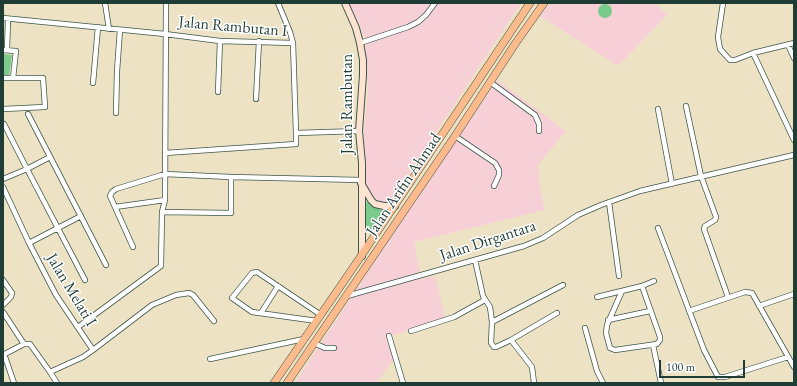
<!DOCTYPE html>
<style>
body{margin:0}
#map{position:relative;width:797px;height:386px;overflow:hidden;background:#ede3c4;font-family:"EB Garamond",serif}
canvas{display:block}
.frame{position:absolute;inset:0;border:4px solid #1f3d34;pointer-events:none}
.scale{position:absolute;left:659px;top:360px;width:86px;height:18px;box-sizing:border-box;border:2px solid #1f3d34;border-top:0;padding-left:5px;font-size:12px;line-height:14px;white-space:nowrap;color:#1f3d34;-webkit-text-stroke:3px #fff;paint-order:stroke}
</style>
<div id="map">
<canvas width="797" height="386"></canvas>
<div class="frame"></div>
<div class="scale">100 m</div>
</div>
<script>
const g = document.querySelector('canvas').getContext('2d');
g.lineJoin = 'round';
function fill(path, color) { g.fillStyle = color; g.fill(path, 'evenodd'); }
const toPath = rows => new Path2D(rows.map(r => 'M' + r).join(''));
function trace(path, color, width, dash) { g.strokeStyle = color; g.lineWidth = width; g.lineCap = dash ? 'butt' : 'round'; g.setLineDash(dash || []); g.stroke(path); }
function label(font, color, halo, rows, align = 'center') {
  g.font = font + ' "EB Garamond",serif'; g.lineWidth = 3; g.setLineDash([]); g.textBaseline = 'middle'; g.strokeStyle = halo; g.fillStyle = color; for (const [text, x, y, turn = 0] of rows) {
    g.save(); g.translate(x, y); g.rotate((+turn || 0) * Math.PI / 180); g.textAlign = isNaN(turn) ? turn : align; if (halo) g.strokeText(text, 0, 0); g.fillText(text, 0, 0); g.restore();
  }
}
fill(toPath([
 [348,3,521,3,393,198,383,207,367,198,362,188,364,133,368,91,365,37],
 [550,3,655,3,667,15,618,66,540,16],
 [497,80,566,131,537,166,544,210,414,242,421,279,435,276,445,318,386,338,393,359,377,383,295,383,398,226]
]), '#f6cfd7');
fill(toPath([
 '598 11a7 7 0 1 1 14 0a7 7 0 1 1-14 0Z',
 [3,54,12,55,9,76,3,76],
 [365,201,387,213,371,237,365,222]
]), '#79ca8b');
const minor = toPath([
 [105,3,109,29],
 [278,3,290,32,293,43],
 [723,3,718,37,720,49,730,60,735,60,753,53,794,43],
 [3,18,165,34,220,41,293,43,296,133,359,131],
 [360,43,408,27,418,22,426,15,435,3],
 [788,45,794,58],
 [3,50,16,51,13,78,43,78,45,107,3,109],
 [7,50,8,19],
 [753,53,794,140],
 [3,78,13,78],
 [490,82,535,115,539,124,539,131],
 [93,83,98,27],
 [218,92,220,41],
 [256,99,259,41],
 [686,106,701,176,716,217,715,220,705,226,704,229,728,297],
 [658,109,672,184],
 [116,113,117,71,120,30],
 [28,114,106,265],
 [4,124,27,169,85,280],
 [455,136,495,163,499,170,499,175,494,186],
 [165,153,296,144,296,133],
 [3,179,27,169,50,157],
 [3,187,29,243,56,295,93,350,83,357,50,372,57,383],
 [165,200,115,207,110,196,112,192,116,189,165,174,231,177,361,180],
 [609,202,619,276],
 [115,207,133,247],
 [162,212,231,213,231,177],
 [658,228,704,350,718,377,725,377,788,357],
 [29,243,81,216],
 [475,260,483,296,490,307,492,322,491,343,494,347,496,347,511,340,532,367,534,383],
 [3,280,12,293,11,297,3,305],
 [622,291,607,325,606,333,610,348,615,350,657,344,660,340,660,337,642,286],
 [347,296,524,246,543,238,578,215,601,205,640,191,794,155],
 [597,297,642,286,654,281],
 [759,306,794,294],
 [689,311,745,292,752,293,794,367],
 [3,312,24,344],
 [261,313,278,286],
 [608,320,650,311],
 [317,321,252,312,232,298,252,273,257,272,321,315],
 [492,322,563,285],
 [78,327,161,266,162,212,165,200,166,3],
 [585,328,597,371,603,383],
 [411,331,454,317,483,301,484,298],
 [389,336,403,383],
 [511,340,557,313],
 [314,343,325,348,334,348],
 [653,345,661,383],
 [93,350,152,305,176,295,189,293,193,295,214,321],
 [4,354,14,383],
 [3,355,24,344,30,344,50,372],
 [210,359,304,339]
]);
const secondary = toPath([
 [345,3,356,28,360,43,363,60,363,75,359,131,362,163,362,256],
 [361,183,371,200,375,204,384,206,395,206]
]);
const primary = toPath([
 [274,383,357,262,530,3],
 [287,383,455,136,515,44,544,3]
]);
trace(minor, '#3e564a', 6);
trace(secondary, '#3e564a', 8);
trace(primary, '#3e564a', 8);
trace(minor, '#fff', 4.5);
trace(secondary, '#fee3d1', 6);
trace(primary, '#fcba8d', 7);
label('16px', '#1f3d34', '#fff', [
 ["Jalan Rambutan I",233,27,5],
 ["Jalan Rambutan",348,104,-90],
 ["Jalan Arifin Ahmad",404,185,-56],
 ["Jalan Dirgantara",488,241,-18],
 ["Jalan Melati I",71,290,59]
]);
</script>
